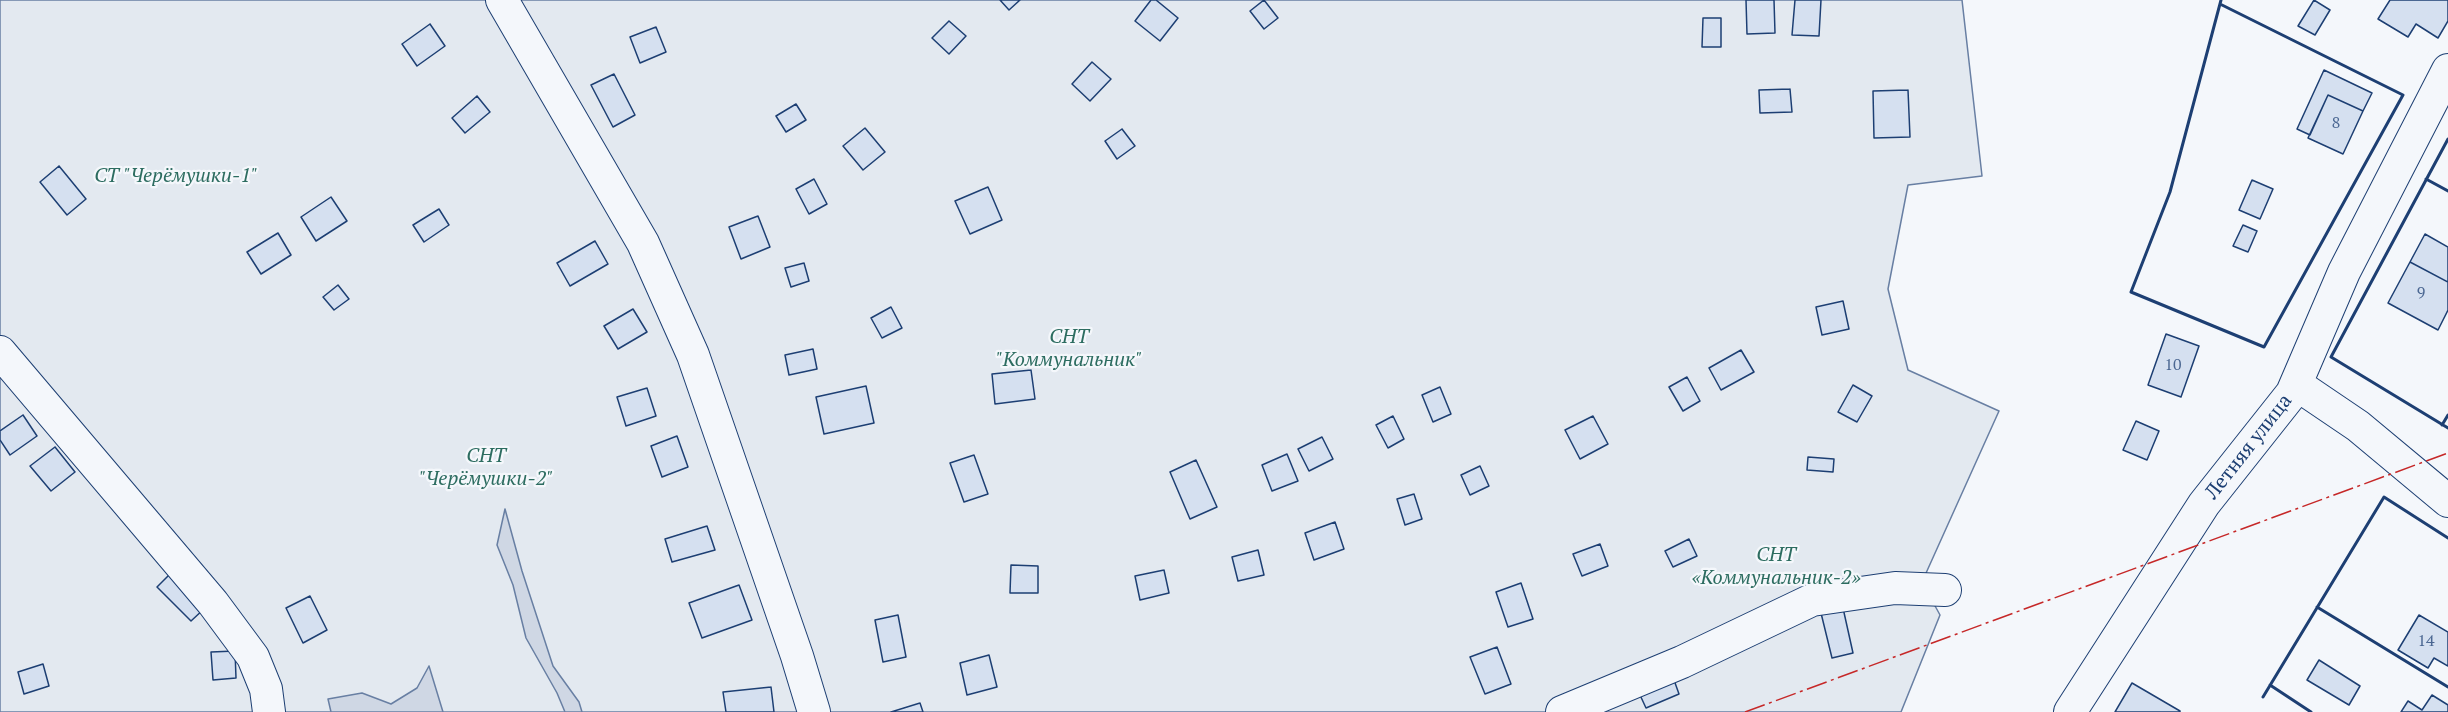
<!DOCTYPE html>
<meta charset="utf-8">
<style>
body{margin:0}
canvas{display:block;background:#f4f7fb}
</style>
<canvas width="2448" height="712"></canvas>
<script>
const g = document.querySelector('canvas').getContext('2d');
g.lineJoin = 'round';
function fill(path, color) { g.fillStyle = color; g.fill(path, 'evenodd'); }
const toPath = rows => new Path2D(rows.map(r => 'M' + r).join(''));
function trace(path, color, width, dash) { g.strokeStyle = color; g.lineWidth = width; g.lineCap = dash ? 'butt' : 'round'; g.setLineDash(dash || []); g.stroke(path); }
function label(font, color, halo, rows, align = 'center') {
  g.font = font + ' "PT Serif",serif'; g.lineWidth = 4.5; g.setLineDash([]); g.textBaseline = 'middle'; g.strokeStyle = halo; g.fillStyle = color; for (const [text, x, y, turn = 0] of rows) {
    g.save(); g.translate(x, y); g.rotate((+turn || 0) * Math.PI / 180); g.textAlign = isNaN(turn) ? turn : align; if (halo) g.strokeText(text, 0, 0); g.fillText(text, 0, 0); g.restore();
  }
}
const green = toPath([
 [0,0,1962,0,1982,176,1908,185,1888,289,1908,370,1999,411,1922,582,1940,615,1901,712,0,712,0,0]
]);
fill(green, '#e3e9f0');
trace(green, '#687fa3', 1.5);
const water = toPath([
 [505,509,522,571,553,666,579,702,582,712,565,712,557,693,526,638,513,585,497,545,505,509],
 [429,666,443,712,331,712,328,699,362,693,391,704,417,688,429,666]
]);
fill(water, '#cfd7e4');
trace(water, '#687fa3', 1.5);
const building = toPath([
 [1000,0,1020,0,1009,10,1000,0],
 [1151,0,1156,0,1178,18,1160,41,1135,21,1151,0],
 [1264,0,1278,18,1264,29,1250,11,1264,0],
 [1746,0,1774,0,1775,33,1747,34,1746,0],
 [1795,0,1821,0,1819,36,1792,35,1795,0],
 [2314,0,2330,10,2315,35,2298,26,2314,0],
 [2390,0,2448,0,2448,21,2438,38,2416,24,2408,37,2378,19,2390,0],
 [1703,18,1721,18,1721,47,1702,47,1703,18],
 [949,21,966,36,949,54,932,38,949,21],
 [430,24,445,46,417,66,402,44,430,24],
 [656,27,666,52,640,63,630,37,656,27],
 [1092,62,1111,79,1090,101,1072,84,1092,62],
 [2324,70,2372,93,2363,111,2328,95,2310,135,2297,129,2324,70],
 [614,74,635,115,613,127,591,85,614,74],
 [1790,89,1792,112,1760,113,1759,90,1790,89],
 [1908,90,1910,137,1874,138,1873,91,1908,90],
 [2328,95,2363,111,2343,154,2308,138,2328,95],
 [477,96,490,112,465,133,452,118,477,96],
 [796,104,806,120,786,132,776,116,796,104],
 [865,128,885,152,863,170,843,146,865,128],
 [1122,129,1135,146,1117,159,1105,141,1122,129],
 [59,166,86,199,67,215,40,182,59,166],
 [814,179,827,204,809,214,796,189,814,179],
 [2252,180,2273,189,2260,219,2239,210,2252,180],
 [988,187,1002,220,970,234,955,201,988,187],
 [331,197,347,221,316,241,301,217,331,197],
 [439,209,449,225,424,242,413,225,439,209],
 [758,216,770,247,741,259,729,227,758,216],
 [2243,225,2257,231,2248,252,2233,246,2243,225],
 [278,233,291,255,261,274,247,252,278,233],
 [2425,234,2448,247,2448,282,2410,262,2425,234],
 [595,241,608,264,570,286,557,263,595,241],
 [2410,262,2448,282,2448,310,2438,330,2388,303,2410,262],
 [804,263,809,281,791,287,785,268,804,263],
 [338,285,349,299,334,310,323,297,338,285],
 [1843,301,1849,329,1822,335,1816,307,1843,301],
 [891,307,902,328,882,338,871,318,891,307],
 [633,309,647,332,618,349,604,326,633,309],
 [2166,334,2199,346,2181,397,2148,385,2166,334],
 [813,349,817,369,789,375,785,355,813,349],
 [1741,350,1754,372,1721,390,1709,368,1741,350],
 [1031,370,1035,399,995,404,992,374,1031,370],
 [1687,377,1700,401,1683,411,1669,387,1687,377],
 [1853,385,1872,396,1857,422,1838,412,1853,385],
 [866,386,874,423,824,434,816,397,866,386],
 [1440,387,1451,414,1433,422,1422,395,1440,387],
 [647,388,656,416,626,426,617,397,647,388],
 [23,415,37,436,10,455,0,440,0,431,23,415],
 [1393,416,1404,439,1388,448,1376,425,1393,416],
 [1593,416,1608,444,1580,459,1565,430,1593,416],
 [2136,421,2159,431,2147,460,2123,450,2136,421],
 [677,436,688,467,662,477,651,446,677,436],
 [1322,437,1333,459,1309,471,1298,449,1322,437],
 [55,447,75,472,51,491,30,466,55,447],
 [1287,454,1298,481,1272,491,1262,465,1287,454],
 [974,455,988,494,964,502,950,463,974,455],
 [1808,457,1834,459,1833,472,1807,470,1808,457],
 [1196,460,1217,507,1190,519,1170,472,1196,460],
 [1480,466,1489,486,1470,495,1461,475,1480,466],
 [1414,494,1422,519,1405,525,1397,499,1414,494],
 [1335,522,1344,549,1314,560,1305,533,1335,522],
 [707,526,715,550,672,562,665,539,707,526],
 [1689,539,1697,556,1673,567,1665,551,1689,539],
 [1600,544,1608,566,1582,576,1573,554,1600,544],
 [1258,550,1264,575,1238,581,1232,557,1258,550],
 [1011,565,1038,566,1038,593,1010,593,1011,565],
 [1164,570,1169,593,1140,600,1135,576,1164,570],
 [171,573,205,608,191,621,157,587,171,573],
 [1521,583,1533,619,1508,627,1496,592,1521,583],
 [739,585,752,620,702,638,689,603,739,585],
 [310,596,327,630,303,643,286,608,310,596],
 [1843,608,1853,653,1832,658,1821,613,1843,608],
 [898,615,906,657,883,662,875,620,898,615],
 [2419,615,2448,632,2448,666,2434,658,2428,668,2398,650,2419,615],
 [1497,647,1511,684,1485,694,1470,657,1497,647],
 [235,651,236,678,213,680,211,652,235,651],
 [989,655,997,687,967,695,960,663,989,655],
 [2319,660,2360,686,2349,705,2307,680,2319,660],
 [43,664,49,686,24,694,18,672,43,664],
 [1674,680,1679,694,1646,708,1640,695,1674,680],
 [2132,683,2180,711,2180,712,2115,712,2132,683],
 [771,687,774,712,726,712,723,692,771,687],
 [2432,695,2448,705,2448,712,2401,712,2408,701,2422,710,2432,695],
 [920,703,923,712,891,712,920,703]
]);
fill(building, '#d5e0f0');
trace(building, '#1d3f73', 1.5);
const minor = toPath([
 [502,0,643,243,693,355,797,656,814,712],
 [0,352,213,603,253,657,266,689,269,712],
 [2296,384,2358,426,2448,501],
 [1562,712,1682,662,1812,600,1895,588,1945,590],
 [2070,712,2204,504,2292,393,2344,272,2448,70]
]);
trace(minor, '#1d3f73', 34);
trace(minor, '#f4f7fb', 32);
trace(toPath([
 [2220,4,2403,95,2264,347,2131,292,2170,192,2221,0],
 [2448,139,2331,357,2448,428],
 [2426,179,2448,191],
 [2442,425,2448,415],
 [2317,607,2448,687],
 [2270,685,2311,712],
 [2263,697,2384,497,2448,538]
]), '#1d3f73', 3);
trace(toPath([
 [1745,712,2448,453]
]), '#c62828', 1.5, [21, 4.5, 3, 4.5]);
label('16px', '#4b6792', null, [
 ["8",2336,123],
 ["9",2421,293],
 ["10",2173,365],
 ["14",2426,641]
]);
label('italic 20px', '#2c6c60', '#f4f7fb', [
 ["СТ \"Черёмушки-1\"",176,176],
 ["СНТ",1069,337],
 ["\"Коммунальник\"",1069,360],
 ["СНТ",486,456],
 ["\"Черёмушки-2\"",486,479],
 ["СНТ",1776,555],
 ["«Коммунальник-2»",1776,578]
]);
label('20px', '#1d3f73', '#f4f7fb', [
 ["Летняя улица",2249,447,-52]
]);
</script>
